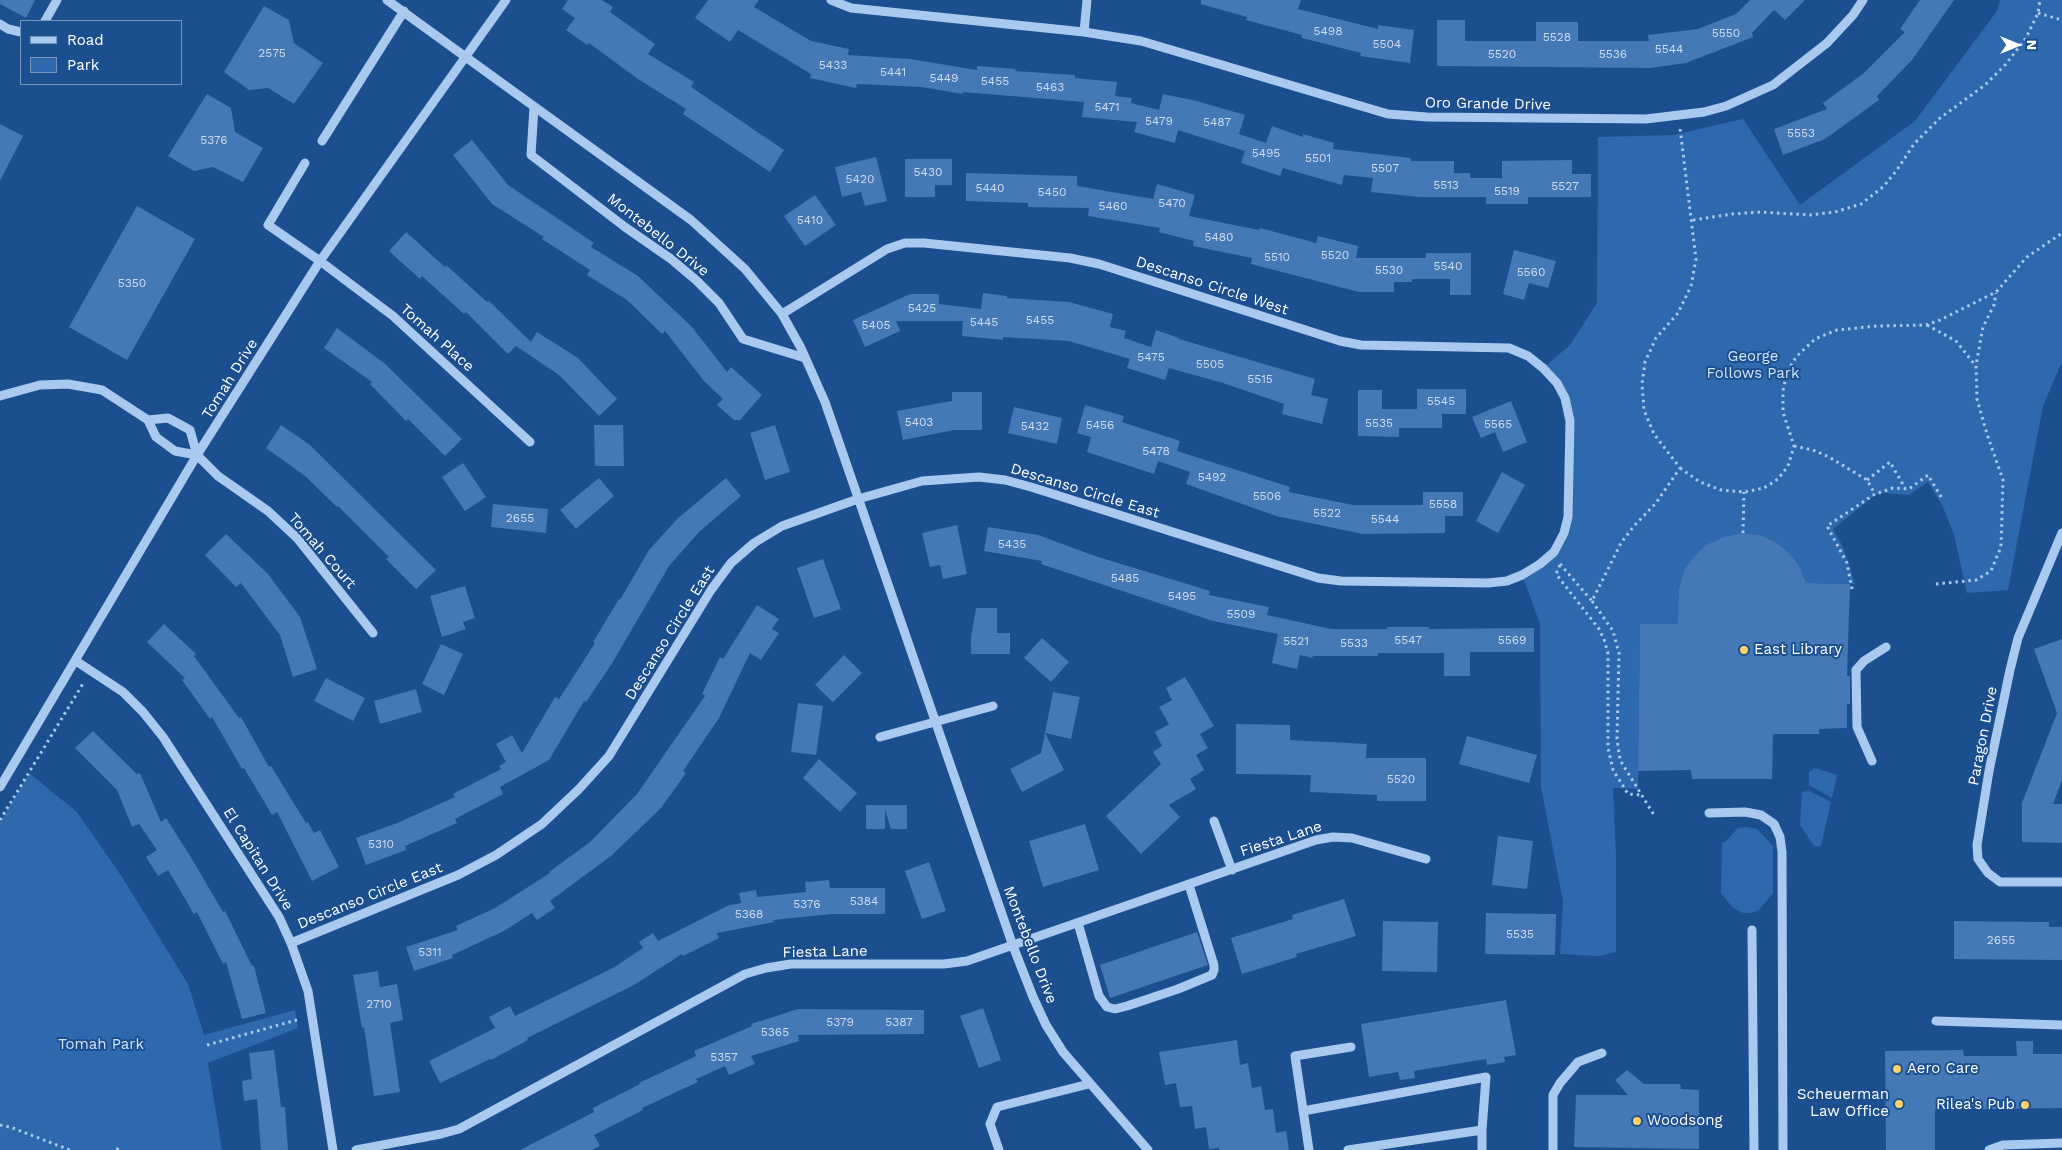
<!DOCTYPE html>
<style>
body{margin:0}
#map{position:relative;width:2062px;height:1150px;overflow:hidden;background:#1b4f8f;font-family:"Work Sans",sans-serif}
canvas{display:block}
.legend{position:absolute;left:20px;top:20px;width:162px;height:65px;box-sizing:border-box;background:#1b4f8f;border:1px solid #7695bc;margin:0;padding:6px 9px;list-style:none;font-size:15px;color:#fff}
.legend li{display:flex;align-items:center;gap:10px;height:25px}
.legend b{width:25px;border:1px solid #7695bc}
.north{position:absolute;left:1992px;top:20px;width:50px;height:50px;-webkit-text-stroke:4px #1b4f8f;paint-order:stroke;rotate:90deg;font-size:14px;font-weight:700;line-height:20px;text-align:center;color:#fff}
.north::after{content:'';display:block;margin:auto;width:18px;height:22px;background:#fff;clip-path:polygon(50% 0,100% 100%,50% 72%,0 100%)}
</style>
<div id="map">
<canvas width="2062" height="1150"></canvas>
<ul class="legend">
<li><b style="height:6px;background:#a9c9ee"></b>Road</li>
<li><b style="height:14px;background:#2e69ad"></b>Park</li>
</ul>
<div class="north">N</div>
</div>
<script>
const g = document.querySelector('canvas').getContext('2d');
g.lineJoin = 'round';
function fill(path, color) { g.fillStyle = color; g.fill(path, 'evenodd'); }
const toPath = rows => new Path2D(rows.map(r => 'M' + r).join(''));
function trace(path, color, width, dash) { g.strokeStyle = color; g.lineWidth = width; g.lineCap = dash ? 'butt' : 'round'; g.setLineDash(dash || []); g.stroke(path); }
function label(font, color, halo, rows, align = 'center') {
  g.font = font + ' "Work Sans",sans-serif'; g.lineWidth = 4; g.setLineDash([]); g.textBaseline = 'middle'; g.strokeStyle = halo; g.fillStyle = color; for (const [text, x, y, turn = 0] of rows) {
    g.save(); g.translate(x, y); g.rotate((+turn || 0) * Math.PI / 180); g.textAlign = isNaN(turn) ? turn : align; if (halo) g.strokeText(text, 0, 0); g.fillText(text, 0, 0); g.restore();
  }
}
fill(toPath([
 [2000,0,2062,0,2062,362,2043,406,2008,590,1967,593,1954,535,1943,507,1928,482,1909,495,1883,493,1874,496,1833,529,1843,547,1855,584,1819,583,1808,594,1799,565,1787,551,1774,541,1759,535,1743,533,1723,537,1706,545,1678,624,1640,624,1638,789,1613,788,1616,855,1616,952,1599,956,1560,954,1563,901,1541,787,1540,624,1522,575,1554,552,1568,517,1565,398,1543,368,1570,345,1597,303,1598,137,1673,135,1743,119,1800,205,1915,121,1997,11],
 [1815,768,1837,775,1832,798,1809,785,1809,772],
 [29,773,77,812,122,877,188,984,204,1035,295,1010,298,1028,208,1063,222,1150,0,1150,0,822],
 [1809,791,1831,802,1821,846,1814,846,1800,825,1802,792],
 [1747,827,1757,829,1773,846,1773,893,1759,910,1752,913,1743,913,1733,908,1721,893,1722,842,1725,842,1738,828]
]), '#2e69ad');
fill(toPath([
 [0,0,35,0,26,18,0,4],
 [568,0,602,0,613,7,610,12,655,44,648,54,694,82,691,87,784,150,770,172,683,114,686,109,638,79,589,43,587,45,566,30,575,18,562,9],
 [708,0,759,0,754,7,811,41,849,49,848,55,910,59,977,70,977,66,1016,69,1015,71,1075,75,1075,78,1117,82,1115,96,1132,98,1131,103,1159,110,1163,94,1197,101,1245,115,1239,134,1266,143,1272,126,1303,137,1303,134,1334,143,1333,149,1411,158,1411,161,1454,161,1454,173,1470,173,1470,178,1502,178,1502,161,1572,160,1572,174,1591,174,1591,197,1528,197,1528,204,1486,204,1486,197,1419,197,1371,192,1373,178,1344,175,1342,185,1283,168,1280,176,1241,163,1245,151,1178,130,1175,143,1134,132,1137,122,1082,117,1084,102,963,92,963,94,922,87,857,84,856,88,810,78,811,74,738,30,730,42,695,18],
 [1201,0,1301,0,1298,9,1378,29,1378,25,1414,30,1410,63,1360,56,1361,53,1302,38,1302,35,1246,20,1247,17,1201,4],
 [1750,0,1805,0,1785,20,1774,10,1752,33,1753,37,1686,63,1650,68,1437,66,1437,20,1465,20,1465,41,1536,41,1536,22,1578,22,1578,41,1649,41,1648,35,1698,29,1736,14],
 [1920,0,1954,0,1912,60,1877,96,1879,100,1825,139,1783,155,1774,129,1827,109,1823,103,1864,73,1905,32,1900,29],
 [264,6,289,20,294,43,323,63,294,104,268,88,249,90,224,72],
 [207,94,231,108,235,132,263,148,243,182,213,167,194,171,168,156],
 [0,124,23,136,0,181],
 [472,140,508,185,594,243,591,247,638,276,692,327,727,372,731,367,762,395,740,420,734,420,717,405,723,399,704,381,665,331,662,334,627,300,587,275,590,270,542,239,544,237,492,204,453,155],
 [876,157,887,201,865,206,861,192,842,197,835,167],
 [905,159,952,159,952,185,935,185,935,197,905,197],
 [966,173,1077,176,1077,186,1153,199,1157,184,1195,195,1189,216,1259,230,1260,228,1316,243,1318,236,1358,246,1356,258,1426,258,1426,253,1471,253,1471,295,1450,295,1450,279,1412,279,1412,282,1394,282,1394,292,1359,292,1251,264,1252,258,1193,246,1194,241,1159,232,1160,228,1088,216,1089,208,1028,207,1028,203,966,201],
 [815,195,836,225,805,246,784,216],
 [137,206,195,239,127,360,69,327],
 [406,232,445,267,446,265,487,302,489,301,531,342,537,332,578,358,617,399,599,416,559,375,516,346,508,354,466,312,464,314,422,276,420,279,389,251],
 [1514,250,1556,261,1548,288,1529,283,1524,300,1503,294],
 [983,293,1007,296,1007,298,1069,302,1113,314,1110,327,1126,331,1124,338,1151,347,1156,330,1179,338,1179,339,1315,379,1311,395,1328,399,1322,424,1282,414,1284,404,1223,383,1169,368,1165,380,1127,368,1130,359,1069,341,1003,337,1003,340,962,336,963,321,896,321,900,331,865,347,853,320,910,294,939,294,939,304,981,309],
 [337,328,384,363,462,439,445,456,408,419,406,421,370,384,372,382,324,348],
 [1417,389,1466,389,1466,414,1442,414,1442,428,1399,428,1399,437,1358,436,1358,390,1382,390,1382,409,1417,409],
 [952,392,982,392,982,430,954,430,903,440,897,411,952,401],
 [1511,401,1527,442,1503,452,1495,432,1481,438,1472,417],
 [1085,405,1124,416,1122,422,1180,441,1177,451,1290,487,1289,492,1353,505,1423,505,1423,492,1463,492,1463,516,1445,516,1445,533,1363,534,1276,516,1186,484,1190,472,1158,461,1154,474,1087,452,1091,437,1077,433],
 [1014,407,1062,418,1057,444,1008,433],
 [281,425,310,445,436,570,416,589,386,559,389,557,338,506,337,507,305,476,266,448],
 [594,425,623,425,624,466,595,466],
 [775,425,790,472,765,480,750,433],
 [463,463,486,497,465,511,442,477],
 [1502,472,1525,485,1498,533,1476,521],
 [599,478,614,496,576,529,560,510],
 [726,478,741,496,699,532,669,566,611,665,586,702,584,701,549,760,500,787,503,794,455,819,457,823,405,846,406,850,366,865,356,838,397,823,455,797,453,794,501,769,499,766,506,762,496,744,512,735,522,753,555,697,559,699,595,643,593,642,619,599,620,600,649,550,678,518],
 [493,504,548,509,546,533,491,527],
 [957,525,967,574,943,579,940,565,930,567,922,533],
 [988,527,1038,535,1095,556,1210,591,1209,595,1269,607,1267,615,1331,629,1387,629,1387,627,1429,627,1429,629,1534,628,1534,652,1470,652,1470,676,1444,676,1444,653,1378,653,1378,656,1313,656,1312,658,1300,655,1297,669,1272,663,1278,634,1213,621,1041,564,1042,561,984,551],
 [1743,533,1759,535,1774,541,1787,551,1799,565,1806,583,1850,584,1847,676,1850,676,1850,704,1847,704,1847,728,1819,729,1819,734,1773,734,1772,779,1692,779,1691,770,1638,771,1640,624,1678,624,1679,590,1684,571,1693,558,1706,545,1723,537],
 [226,534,268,574,300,617,317,669,293,677,280,635,241,583,236,587,205,555],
 [823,559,841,609,814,618,797,568],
 [465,586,475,618,463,622,466,629,442,637,430,596],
 [757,605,779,619,772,629,779,633,761,660,750,653,719,718,683,771,686,773,661,808,611,856,550,901,555,908,537,920,532,913,504,931,452,955,453,958,414,971,406,947,458,930,456,926,495,908,550,873,549,872,590,842,637,794,705,696,702,694,720,657,723,659],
 [976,608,997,608,997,633,1010,633,1010,654,971,654,971,637],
 [164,624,196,654,194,656,239,718,241,717,269,767,271,766,306,823,308,822,314,833,320,830,339,867,312,881,277,812,272,815,244,768,242,769,212,717,210,719,182,680,185,678,147,642],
 [1042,638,1069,662,1051,682,1024,658],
 [2062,639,2062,780,2053,804,2062,804,2062,843,2022,842,2022,803,2057,713,2034,649],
 [441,644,463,654,444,695,422,684],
 [844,655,862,673,833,702,815,685],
 [1185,677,1214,726,1200,734,1208,748,1196,755,1204,770,1190,779,1196,789,1169,805,1180,817,1141,854,1106,816,1161,764,1153,752,1162,746,1155,732,1169,724,1159,707,1172,700,1166,688],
 [326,678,365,698,353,721,314,701],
 [416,689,422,712,380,724,374,701],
 [1053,692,1080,697,1071,739,1045,733],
 [798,703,823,706,816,755,791,752],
 [1236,724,1290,725,1290,740,1367,744,1366,758,1426,758,1426,801,1377,801,1377,795,1310,792,1311,775,1236,774],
 [93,731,137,774,140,773,161,822,166,818,192,859,223,912,225,911,252,966,254,966,266,1013,242,1019,226,962,223,964,197,912,194,914,168,870,158,876,146,857,157,850,139,824,132,827,117,790,75,748],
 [1045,733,1064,770,1022,792,1010,769,1041,753],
 [1467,736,1537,755,1529,783,1459,764],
 [819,759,857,793,840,812,803,778],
 [866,805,907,805,907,829,891,829,885,809,885,829,866,829],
 [1085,824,1099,870,1043,887,1029,841],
 [1498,836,1533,841,1527,889,1492,885],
 [929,862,946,911,922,919,905,871],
 [829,880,830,888,885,888,885,914,833,914,773,920,774,922,717,933,719,938,683,956,682,954,634,985,527,1038,528,1040,491,1060,490,1059,440,1083,429,1061,495,1028,489,1017,510,1006,515,1016,613,968,643,948,639,942,653,933,658,941,727,906,741,903,739,893,756,890,757,897,806,892,805,882],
 [1344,899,1356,936,1296,954,1297,957,1242,974,1231,938,1293,919,1292,915],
 [1486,913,1556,914,1555,955,1485,954],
 [1383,921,1438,922,1437,972,1382,971],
 [1954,921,2049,922,2049,927,2062,927,2062,960,1954,959],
 [1197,932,1208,965,1110,998,1100,965],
 [378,971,380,987,397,984,403,1020,390,1023,400,1092,374,1096,364,1027,362,1028,353,975],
 [1506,1000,1516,1055,1504,1057,1505,1062,1487,1065,1486,1059,1414,1071,1415,1078,1400,1080,1398,1072,1369,1077,1361,1024],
 [983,1008,1001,1060,979,1068,960,1016],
 [798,1009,924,1010,924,1034,798,1035,799,1041,751,1056,755,1064,729,1075,725,1066,696,1079,698,1082,642,1108,643,1110,594,1135,600,1146,591,1150,520,1150,594,1112,593,1108,640,1084,639,1083,696,1056,694,1051,752,1026,751,1024],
 [1237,1040,1240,1065,1248,1063,1252,1088,1261,1086,1265,1110,1273,1109,1276,1133,1286,1131,1289,1150,1219,1150,1219,1148,1209,1149,1206,1127,1195,1129,1192,1106,1180,1107,1176,1083,1165,1085,1159,1052],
 [2016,1041,2033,1041,2033,1054,2062,1054,2062,1108,1935,1110,1935,1150,1886,1150,1885,1051,1963,1050,1964,1056,2017,1056],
 [274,1050,281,1107,285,1107,288,1150,261,1150,257,1099,244,1101,242,1081,252,1079,249,1053],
 [1627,1070,1644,1084,1680,1084,1681,1089,1699,1090,1699,1149,1574,1147,1576,1095,1628,1095,1615,1080]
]), '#4478b7');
trace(toPath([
 [2038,13,2062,20],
 [1693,220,1732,214,1760,212,1810,215,1835,212,1861,204,1883,187,1897,170,1914,144,1940,118,1985,85,2006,64,2026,38,2038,13,2040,0],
 [1927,325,1956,341,1975,365],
 [1794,446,1813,450,1829,457,1867,480,1875,494],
 [1680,468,1700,482,1721,490,1744,492,1764,488,1778,479,1788,466,1794,446,1783,412,1783,391,1787,372,1796,357,1815,339,1837,330,1877,326,1926,325,1940,320,1996,292,2027,257,2062,233],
 [1867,480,1890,462,1905,488],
 [1743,533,1744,492],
 [1560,564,1592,601,1621,543,1634,526,1656,503,1680,468,1654,434,1644,410,1642,384,1645,362,1656,338,1678,313,1691,286,1696,259,1680,128],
 [1560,565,1556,574,1599,629,1604,639,1608,654,1608,748,1613,770,1628,794,1641,795],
 [1936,584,1976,580,1991,571,2001,547,2003,480,1987,434,1977,399,1976,365,1983,327,1994,305,1996,293],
 [1852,589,1847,563,1827,526,1875,494,1893,488,1909,489,1928,475,1943,500],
 [1592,601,1613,631,1619,653,1617,739,1620,760,1654,815],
 [0,820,84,682],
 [207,1045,300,1019],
 [0,1125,10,1127,70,1150],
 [117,1150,119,1146]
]), '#a9c9ee', 3, [2.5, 4]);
trace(toPath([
 [387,0,691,220,745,269,782,314,801,348,825,402,1013,946,1033,997,1046,1025,1063,1052,1148,1150],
 [831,0,851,8,1084,32,1141,41,1388,114,1427,117,1646,119,1704,112,1726,106,1773,85,1827,43,1853,15,1863,0],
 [45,21,57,0],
 [0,24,8,29,21,32],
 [1084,32,1087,0],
 [534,107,531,155,625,227,671,259,696,280,719,303,743,339,805,358],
 [322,141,404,11],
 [305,163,268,225,320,261,393,316,530,442],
 [0,396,40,385,68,384,102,390,148,420,156,437,175,451,197,455],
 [148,420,168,418,190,430,197,455,218,476,268,511,297,538,373,633],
 [2062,533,2018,638,2010,670,1989,771,1977,845,1978,859,1988,873,2000,882,2062,882],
 [76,661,123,692,143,712,163,737,279,917,291,943,308,991,333,1150],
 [880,737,993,706],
 [1872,761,1857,727,1856,670,1864,661,1886,647],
 [0,787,197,455,320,261,506,0],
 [1709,813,1745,812,1761,815,1774,824,1780,837,1782,852,1783,1150],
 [1214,821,1232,870],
 [1078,923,1099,996,1107,1007,1115,1009,1127,1006,1178,989,1212,975,1214,970,1214,965,1189,885],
 [1752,930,1754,1150],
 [291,943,458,875,496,855,542,824,579,789,609,756,711,590,731,563,754,543,782,526,858,499,922,481,979,477,1005,480,1031,487,1318,578,1341,581,1488,583,1507,581,1522,575,1540,564,1554,552,1564,533,1568,517,1570,421,1565,398,1557,383,1543,368,1528,356,1509,348,1361,345,1340,341,1099,264,1070,258,924,243,905,243,887,249,782,314],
 [1936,1021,2062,1025],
 [1303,1111,1486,1077,1482,1130],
 [356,1150,441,1134,459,1129,745,974,766,968,791,964,944,964,967,961,1316,840,1333,837,1352,838,1426,859],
 [999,1150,990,1124,997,1107,1089,1084],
 [1309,1150,1295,1056,1351,1047],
 [1348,1150,1482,1130,1482,1150],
 [1553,1150,1553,1095,1560,1083,1578,1062,1602,1053],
 [1989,1150,2003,1145,2062,1143]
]), '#a9c9ee', 9);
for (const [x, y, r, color] of [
 [1744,650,5,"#ffd166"],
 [1897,1069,5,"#ffd166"],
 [1899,1104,5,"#ffd166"],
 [2025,1105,5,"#ffd166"],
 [1637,1121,5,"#ffd166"]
]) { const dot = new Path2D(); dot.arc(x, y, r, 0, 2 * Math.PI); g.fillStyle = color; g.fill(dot); trace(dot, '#1b4f8f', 2); }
label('12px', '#d0dded', null, [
 ["5498",1328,31],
 ["5550",1726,33],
 ["5528",1557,37],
 ["5504",1387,44],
 ["5544",1669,49],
 ["2575",272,53],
 ["5520",1502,54],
 ["5536",1613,54],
 ["5433",833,65],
 ["5441",893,72],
 ["5449",944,78],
 ["5455",995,81],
 ["5463",1050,87],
 ["5471",1107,107],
 ["5479",1159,121],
 ["5487",1217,122],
 ["5553",1801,133],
 ["5376",214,140],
 ["5495",1266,153],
 ["5501",1318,158],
 ["5507",1385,168],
 ["5430",928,172],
 ["5420",860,179],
 ["5513",1446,185],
 ["5527",1565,186],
 ["5440",990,188],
 ["5519",1507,191],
 ["5450",1052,192],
 ["5470",1172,203],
 ["5460",1113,206],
 ["5410",810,220],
 ["5480",1219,237],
 ["5520",1335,255],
 ["5510",1277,257],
 ["5540",1448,266],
 ["5530",1389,270],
 ["5560",1531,272],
 ["5350",132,283],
 ["5425",922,308],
 ["5455",1040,320],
 ["5445",984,322],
 ["5405",876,325],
 ["5475",1151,357],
 ["5505",1210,364],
 ["5515",1260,379],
 ["5545",1441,401],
 ["5403",919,422],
 ["5535",1379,423],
 ["5565",1498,424],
 ["5456",1100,425],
 ["5432",1035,426],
 ["5478",1156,451],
 ["5492",1212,477],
 ["5506",1267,496],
 ["5558",1443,504],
 ["5522",1327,513],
 ["2655",520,518],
 ["5544",1385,519],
 ["5435",1012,544],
 ["5485",1125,578],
 ["5495",1182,596],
 ["5509",1241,614],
 ["5547",1408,640],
 ["5569",1512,640],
 ["5521",1296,641],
 ["5533",1354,643],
 ["5520",1401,779],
 ["5310",381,844],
 ["5384",864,901],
 ["5376",807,904],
 ["5368",749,914],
 ["5535",1520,934],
 ["2655",2001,940],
 ["5311",430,952],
 ["2710",379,1004],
 ["5379",840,1022],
 ["5387",899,1022],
 ["5365",775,1032],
 ["5357",724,1057]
]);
label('15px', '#fff', '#1b4f8f', [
 ["Oro Grande Drive",1488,104,1],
 ["Montebello Drive",658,235,38],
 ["Descanso Circle West",1212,286,18],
 ["Tomah Place",437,338,42],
 ["Tomah Drive",230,379,-58],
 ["Descanso Circle East",1085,491,17],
 ["Tomah Court",322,551,49],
 ["Descanso Circle East",670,633,-58],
 ["Paragon Drive",1983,736,-79],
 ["Fiesta Lane",1281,839,-18],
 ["El Capitan Drive",258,859,58],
 ["Descanso Circle East",370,896,-22],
 ["Montebello Drive",1030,945,69],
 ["Fiesta Lane",825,952,-1]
]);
label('15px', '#cfe3fa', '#1b4f8f', [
 ["George",1753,357],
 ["Follows Park",1753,374],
 ["Tomah Park",101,1045]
]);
label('15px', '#fff', '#1b4f8f', [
 ["East Library",1754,650],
 ["Aero Care",1907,1069],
 ["Scheuerman",1889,1095,"right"],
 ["Law Office",1889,1112,"right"],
 ["Rilea's Pub",2015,1105,"right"],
 ["Woodsong",1647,1121]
], 'left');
</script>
